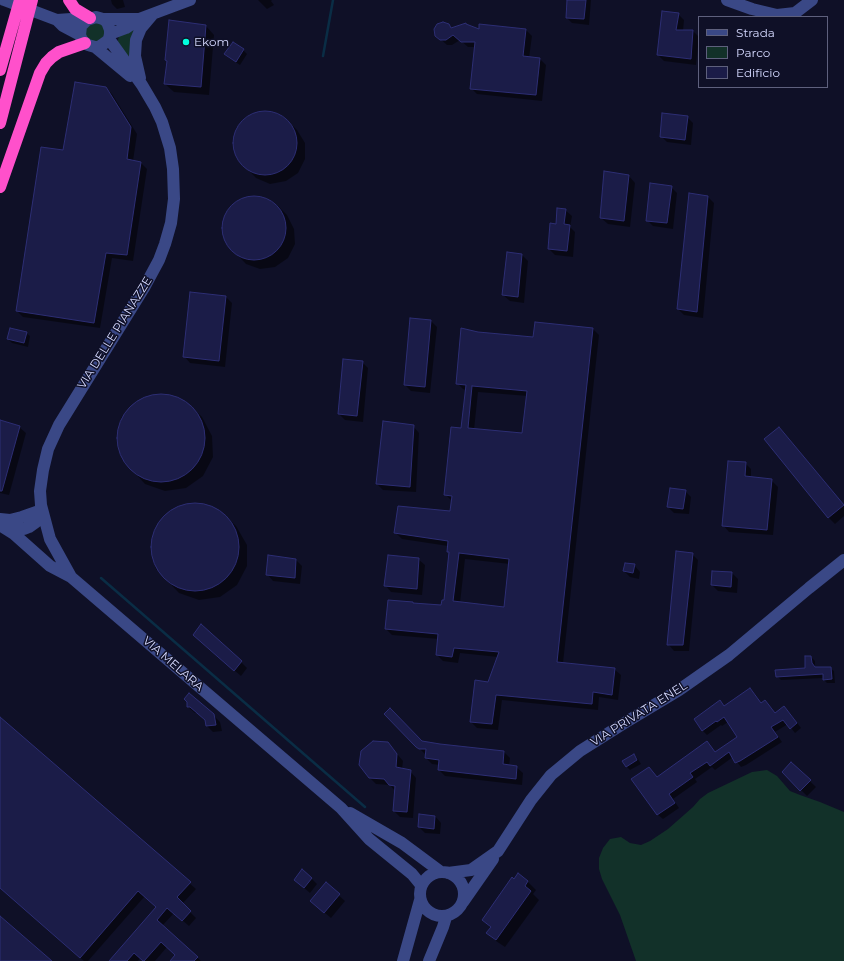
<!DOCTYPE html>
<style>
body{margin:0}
#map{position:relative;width:844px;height:961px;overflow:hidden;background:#0f1027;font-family:Montserrat,sans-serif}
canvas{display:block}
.legend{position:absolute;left:698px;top:16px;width:130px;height:72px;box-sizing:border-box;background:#0f1027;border:1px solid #5e607d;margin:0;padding:5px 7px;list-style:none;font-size:12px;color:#d5d9ff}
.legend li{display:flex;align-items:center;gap:8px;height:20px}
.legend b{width:20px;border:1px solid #5e607d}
</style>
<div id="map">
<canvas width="844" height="961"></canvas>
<ul class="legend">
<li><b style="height:5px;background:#3a4886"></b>Strada</li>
<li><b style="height:11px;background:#123129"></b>Parco</li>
<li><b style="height:11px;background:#1b1c48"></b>Edificio</li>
</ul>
</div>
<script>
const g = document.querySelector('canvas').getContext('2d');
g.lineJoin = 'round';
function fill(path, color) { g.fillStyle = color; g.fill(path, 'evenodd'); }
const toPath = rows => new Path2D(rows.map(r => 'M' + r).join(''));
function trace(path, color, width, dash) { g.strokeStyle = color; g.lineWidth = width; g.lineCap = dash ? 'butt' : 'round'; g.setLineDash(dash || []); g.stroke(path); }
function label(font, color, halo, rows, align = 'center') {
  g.font = font + ' Montserrat,sans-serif'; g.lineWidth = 3; g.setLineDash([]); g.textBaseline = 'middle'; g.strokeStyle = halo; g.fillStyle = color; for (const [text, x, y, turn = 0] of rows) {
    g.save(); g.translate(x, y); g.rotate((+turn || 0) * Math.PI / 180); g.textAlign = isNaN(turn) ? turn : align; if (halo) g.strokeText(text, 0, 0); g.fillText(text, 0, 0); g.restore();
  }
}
fill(toPath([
 [98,21,105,27,104,36,100,41,94,42,86,37,85,28],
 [141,24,132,62,118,43,118,40,119,36],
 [767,770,777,776,790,791,800,795,820,802,844,812,844,961,636,961,620,915,602,879,599,869,599,858,603,848,610,839,621,837,630,843,641,845,650,841,668,829,693,807,700,799,708,793,752,772]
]), '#123129');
fill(toPath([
 [111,0,123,0,125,7,117,9,112,4],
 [258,0,272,0,271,1,274,5,267,9],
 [568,0,591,0,589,25,572,23,567,18],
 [678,14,684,20,683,31,693,31,699,37,696,65,664,61,658,55],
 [449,25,453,29,479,30,526,30,532,36,529,58,540,59,546,65,542,101,477,94,471,88,475,47,468,47,460,40,452,45,447,45,436,35],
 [206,26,214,35,209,95,174,92,165,84,168,61],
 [243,50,247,54,240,65,229,58,226,54],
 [106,88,112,94,137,134,133,161,141,163,147,169,133,261,112,258,100,328,23,317,17,311,64,151],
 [260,111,276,113,288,121,297,130,305,143,305,159,298,173,286,181,270,184,256,178,237,158,233,143,236,128,246,117],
 [687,117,693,123,691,145,667,142,661,136],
 [605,172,629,176,635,183,630,227,608,224,601,218],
 [671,187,677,193,673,229,653,226,647,220],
 [250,196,265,198,278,206,287,215,294,229,295,244,288,258,275,267,260,269,246,264,226,243,222,229,226,213,236,202],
 [708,197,714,203,703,318,684,315,678,309],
 [565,210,572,216,570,227,575,232,573,257,555,255,549,249,557,225],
 [522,255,528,261,524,303,510,301,503,295],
 [226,297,232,303,225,367,190,363,184,356],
 [411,319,431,321,437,327,430,393,411,391,405,385],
 [593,329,599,335,563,663,614,669,621,675,618,700,599,697,598,710,502,700,498,730,477,728,471,722,488,683,498,657,460,653,458,663,443,661,437,655,439,639,392,635,386,629,414,604,442,607,445,601,450,554,448,552,448,546,402,539,396,533,451,512,452,501,445,494,462,429,466,390,463,389,457,383,478,333,534,338],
 [478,392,528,396,523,434,474,430],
 [465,559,510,564,505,608,460,603],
 [26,333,30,336,28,347,12,343,8,339],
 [362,362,368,368,363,422,345,420,339,414],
 [155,394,176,397,193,408,202,417,212,436,213,457,203,476,186,488,165,491,145,484,122,459,117,439,121,418,135,402],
 [0,421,19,427,26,433,9,495,0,493],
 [413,426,419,433,416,492,383,490,377,484],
 [785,434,844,506,844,516,835,524,829,518,765,439],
 [745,463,751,469,751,478,771,480,778,487,773,535,729,532,723,525],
 [685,491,691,497,689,514,674,513,668,507],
 [189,504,210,506,228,518,236,526,247,545,247,566,237,585,220,597,199,600,179,593,156,569,151,548,156,528,169,512],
 [692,554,698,560,689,651,674,651,668,644],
 [418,559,425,565,422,595,391,592,385,585],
 [296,560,302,566,300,584,273,581,267,574],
 [634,565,640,572,639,579,630,577,624,571],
 [713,572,732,573,738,579,737,593,718,591,712,585],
 [200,641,241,662,247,668,241,676],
 [811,657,815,661,815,668,830,668,834,671,835,683,827,683,824,680,824,678,781,680,777,676,806,669],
 [750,689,755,694,762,704,765,701,776,714,784,707,789,712,801,728,795,733,788,724,775,732,782,742,746,765,741,767,733,757,715,770,712,767,695,779,697,782,673,799,679,808,663,819,658,815,633,779,657,778,707,743,716,753,738,738,728,722,722,726,721,725,707,735,702,730,719,701,725,707],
 [188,702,213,715,220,722,222,731,213,732,207,726,206,721,197,713,195,713,188,707],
 [0,719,196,889,182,904,196,918,189,926,174,913,162,926,201,961,171,961,176,955,167,947,155,961,143,961,140,958,138,961,110,961,157,908,145,896,88,961,84,961,0,887],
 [422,742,504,752,510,758,509,766,516,767,523,773,522,785,445,776,439,770,440,765,432,764,426,758,426,755,417,746],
 [388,743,403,761,402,769,410,771,416,778,413,818,400,817,394,811,395,791,390,785,376,784,369,777],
 [634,755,638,759,641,764,630,770,626,766],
 [791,763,816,787,807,796,783,772],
 [435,816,441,823,440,834,425,833,419,827],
 [523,877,536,890,533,894,539,900,505,947,496,941,488,933,491,928,483,920,515,880],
 [311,878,317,884,310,893,295,880],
 [326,884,345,901,331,918,318,907]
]), '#0007');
trace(toPath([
 [323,56,333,0],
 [101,578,365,807]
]), '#0a2d45', 2.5);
const building = toPath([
 [567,0,586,0,584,19,566,18,567,0],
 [662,11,679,13,676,30,693,30,691,59,657,55,662,11],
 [169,20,206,25,201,87,164,84,167,61,165,60,169,20],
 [443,22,449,24,451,28,466,23,466,24,479,29,479,24,526,29,523,56,540,58,536,95,470,89,475,42,461,42,453,35,446,40,440,40,435,36,434,29,437,24,443,22],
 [233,42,244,49,236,62,224,54,233,42],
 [75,82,106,87,131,127,127,159,141,162,127,255,106,253,94,323,16,311,41,147,63,150,75,82],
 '233 143a32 32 0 1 1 64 0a32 32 0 1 1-64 0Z',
 [662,113,688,116,685,140,660,137,662,113],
 [604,171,629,175,624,221,600,218,604,171],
 [650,183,672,186,667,223,646,221,650,183],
 [689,193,708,196,697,312,677,309,689,193],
 '222 228a32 32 0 1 1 64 0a32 32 0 1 1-64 0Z',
 [557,208,566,209,564,224,570,225,567,251,548,249,550,223,556,224,557,208],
 [507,252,522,254,518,297,502,295,507,252],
 [190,292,226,296,219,361,183,357,190,292],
 [410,318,431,320,425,387,404,385,410,318],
 [535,322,593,328,557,662,615,668,612,695,593,692,592,704,496,695,492,724,470,722,475,680,488,682,499,652,454,648,452,657,436,655,438,634,385,629,388,600,413,602,413,603,441,605,442,600,444,600,449,552,447,552,448,541,394,533,398,506,450,511,452,496,444,495,451,427,461,428,466,385,456,384,461,328,478,332,533,337,535,322],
 [472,386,527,391,522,433,468,428,472,386],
 [459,553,509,559,504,607,453,601,459,553],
 [10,328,27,332,24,343,7,339,10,328],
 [343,359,363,361,357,416,338,414,343,359],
 '117 438a44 44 0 1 1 88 0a44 44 0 1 1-88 0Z',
 [0,420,20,426,2,491,0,491,0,420],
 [383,421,414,425,410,487,376,484,383,421],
 [779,427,844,505,828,518,764,439,779,427],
 [728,461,746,462,745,476,772,479,767,530,722,526,728,461],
 [670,488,686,490,683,509,667,507,670,488],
 '151 547a44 44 0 1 1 88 0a44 44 0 1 1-88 0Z',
 [676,551,693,553,683,645,667,645,676,551],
 [268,555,296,559,295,578,266,575,268,555],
 [388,555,419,558,417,589,384,586,388,555],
 [625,563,635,564,633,573,623,571,625,563],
 [712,571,732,572,731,587,711,585,712,571],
 [201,624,242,661,234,671,193,635,201,624],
 [805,656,811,656,812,663,815,667,831,667,832,679,823,680,823,674,776,677,775,670,805,668,805,656],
 [750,688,761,703,765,700,775,713,784,706,797,723,790,729,783,720,771,727,778,737,740,761,735,763,729,752,710,766,707,762,690,773,693,777,669,794,675,803,657,815,631,779,649,767,657,777,707,741,715,752,737,737,724,717,717,722,716,721,702,731,694,719,720,700,724,706,750,688],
 [189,693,214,714,216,725,206,726,205,720,190,707,187,707,187,702,184,699,189,693],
 [390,708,422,741,440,744,504,751,503,764,517,766,516,779,438,770,439,760,425,758,426,749,419,749,416,747,384,714,390,708],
 [0,717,191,882,177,897,191,911,182,921,167,908,157,920,198,957,194,961,170,961,175,955,161,942,144,961,143,961,134,953,127,961,109,961,156,907,138,891,80,958,0,888,0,717],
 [373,741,388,742,397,754,396,767,411,770,407,812,393,811,395,786,389,785,384,779,369,778,359,765,361,751,373,741],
 [634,754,637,760,626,767,622,761,634,754],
 [791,762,811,780,800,791,782,772,791,762],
 [419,814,435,816,434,829,418,827,419,814],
 [302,869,312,878,304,888,294,880,302,869],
 [518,873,528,881,525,886,531,891,496,940,486,933,491,927,482,920,512,877,514,879,518,873],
 [326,882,340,894,324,913,310,901,326,882],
 [0,916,52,961,0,961,0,916]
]);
fill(building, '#1b1c48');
trace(building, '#2d2e74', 1);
trace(toPath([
 [4,0,57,20,63,26,80,35],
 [727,0,752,9,777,15,795,13,812,0],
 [103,19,107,22,110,30,110,34,109,39,106,42,99,47,95,47,88,45,82,40,80,35,81,26,87,20,96,17,103,19,139,19],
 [57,20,71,19,84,22],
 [110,34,126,28,139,19,190,0],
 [95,47,130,76],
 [140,78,135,56,136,40,141,28,152,15],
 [0,519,10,520,22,517,42,510],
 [0,525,14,534,50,566,71,577,341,808,369,839,412,874,421,885],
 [5,526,14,528,24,529,29,527,36,522,43,514],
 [71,577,50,539,41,505,40,491,43,470,48,449,59,425,145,286,159,260,165,244,171,223,174,199,173,169,170,148,162,122,155,107,142,85,109,39],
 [350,813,402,843,441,872],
 '420 894a22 22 0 1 1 44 0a22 22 0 1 1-44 0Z',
 [448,873,471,870,498,851,531,800,551,775,580,751,626,722,679,690,729,655,809,588,844,560],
 [463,902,493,859],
 [403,961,420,900],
 [429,961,443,927,446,917]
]), '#3a4886', 12);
trace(toPath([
 [69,0,75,9,90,18],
 [0,70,20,0],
 [0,123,32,0],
 [0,187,40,73,46,63,52,57,59,52,85,43]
]), '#ff50cb', 12);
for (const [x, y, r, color] of [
 [186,42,4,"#01ffdf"]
]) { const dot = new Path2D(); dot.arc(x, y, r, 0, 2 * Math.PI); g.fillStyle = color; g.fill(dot); trace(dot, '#0f1027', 1.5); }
label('12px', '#d5d9ff', '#0f1027', [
 ["Ekom",194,42]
], 'left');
label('12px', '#d5d9ff', '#0f1027', [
 ["VIA DELLE PIANAZZE",115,333,-58],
 ["VIA MELARA",173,664,41],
 ["VIA PRIVATA ENEL",639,714,-32]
]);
</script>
